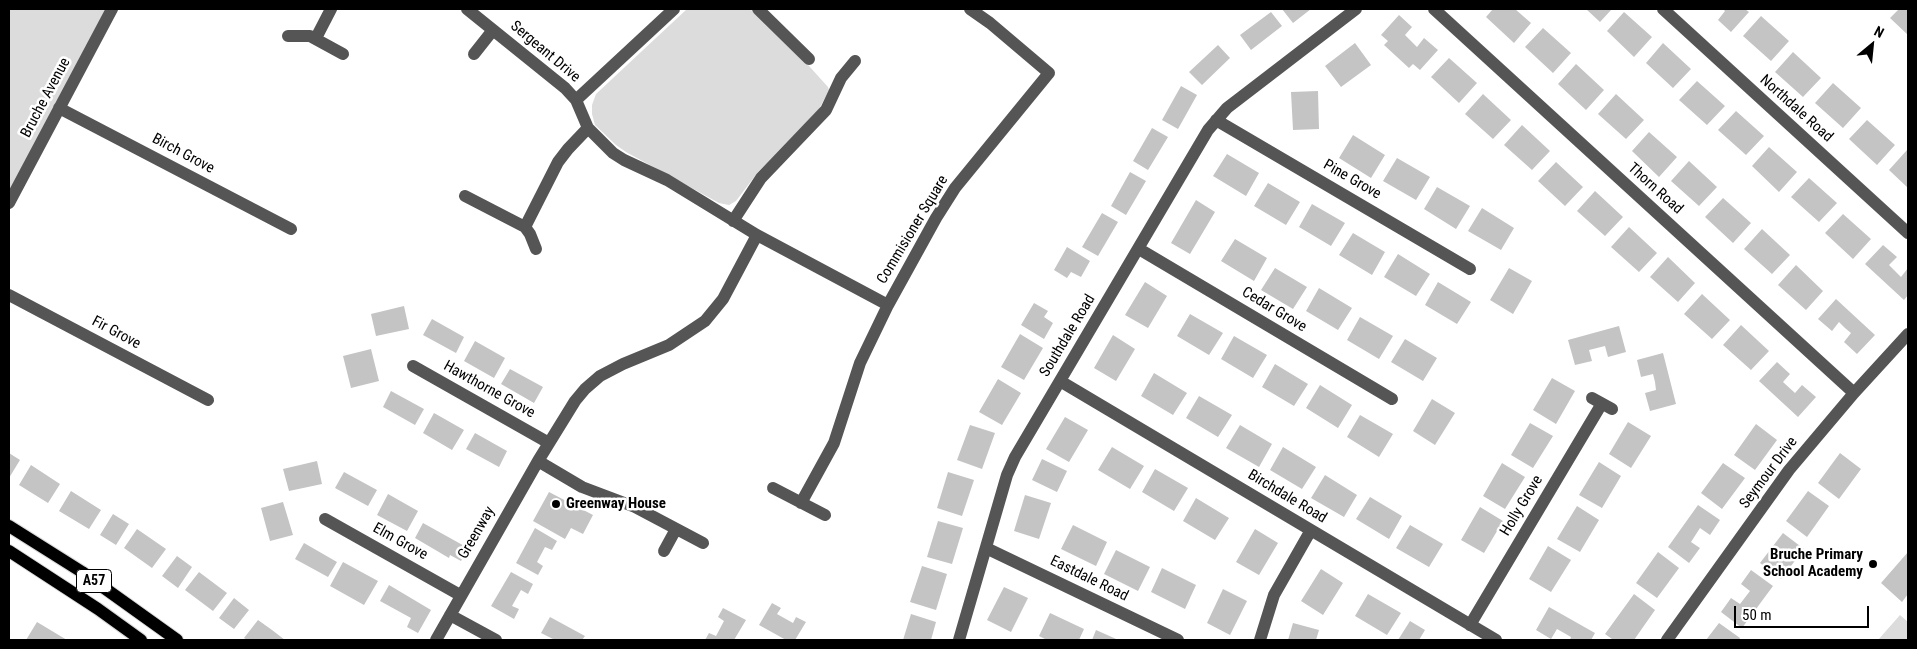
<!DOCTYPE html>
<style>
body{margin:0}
#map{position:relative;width:1917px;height:649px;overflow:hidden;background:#fff;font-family:"Roboto Condensed",sans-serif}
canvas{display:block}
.frame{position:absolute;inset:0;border:10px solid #000;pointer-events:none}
.north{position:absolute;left:1847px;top:20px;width:50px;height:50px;-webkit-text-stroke:4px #fff;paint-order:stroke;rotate:28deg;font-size:14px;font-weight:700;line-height:20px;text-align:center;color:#000}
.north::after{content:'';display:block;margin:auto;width:18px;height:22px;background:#000;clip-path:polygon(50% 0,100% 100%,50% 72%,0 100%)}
.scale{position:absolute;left:1734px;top:606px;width:135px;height:22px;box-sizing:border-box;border:2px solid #000;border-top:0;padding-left:6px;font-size:15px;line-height:18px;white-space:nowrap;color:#000;-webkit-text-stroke:4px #fff;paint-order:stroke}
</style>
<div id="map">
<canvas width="1917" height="649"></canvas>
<div class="frame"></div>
<div class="north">N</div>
<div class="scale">50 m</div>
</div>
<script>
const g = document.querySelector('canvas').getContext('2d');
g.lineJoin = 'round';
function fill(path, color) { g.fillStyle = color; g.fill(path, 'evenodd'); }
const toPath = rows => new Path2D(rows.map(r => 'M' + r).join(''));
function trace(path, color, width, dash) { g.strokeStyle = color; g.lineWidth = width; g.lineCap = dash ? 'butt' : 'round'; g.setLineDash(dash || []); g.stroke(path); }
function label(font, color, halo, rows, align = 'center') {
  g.font = font + ' "Roboto Condensed",sans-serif'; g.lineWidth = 5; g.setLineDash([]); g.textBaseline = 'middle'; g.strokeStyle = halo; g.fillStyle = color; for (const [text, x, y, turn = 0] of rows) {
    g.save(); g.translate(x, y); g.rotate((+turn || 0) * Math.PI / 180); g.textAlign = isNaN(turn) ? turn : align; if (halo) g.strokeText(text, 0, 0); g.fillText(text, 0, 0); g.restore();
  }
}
fill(toPath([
 [9,9,112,9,9,203],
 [687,9,750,9,791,46,828,87,829,90,819,109,758,172,736,201,729,205,719,203,626,152,616,145,595,125,592,114,592,105,596,94],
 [1900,615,1908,622,1908,640,1878,640]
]), '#dcdcdc');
fill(toPath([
 [1282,9,1311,9,1293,23],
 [1493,9,1515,9,1531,23,1514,43,1486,17],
 [1586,9,1612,9,1600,22],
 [1723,9,1745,9,1749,12,1731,32,1718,20,1725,11],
 [1899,9,1908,9,1908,35,1890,18],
 [1271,12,1282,26,1251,50,1240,35],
 [1624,12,1652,37,1634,57,1607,31],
 [1399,15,1412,27,1405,35,1417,47,1424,38,1438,50,1420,70,1413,64,1409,68,1384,45,1388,41,1381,35],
 [1761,16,1789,41,1771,61,1743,36],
 [1543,28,1571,53,1553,73,1525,47],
 [1355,43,1371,65,1341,87,1325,66],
 [1663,43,1691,69,1673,88,1646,63],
 [1218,45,1230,58,1202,85,1189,72],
 [1793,52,1821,78,1803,97,1775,72],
 [1449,58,1477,83,1459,103,1431,77],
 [1576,64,1604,90,1586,110,1558,84],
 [1697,81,1725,106,1707,125,1679,100],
 [1833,83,1861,108,1843,128,1815,103],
 [1181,86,1197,95,1178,129,1162,120],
 [1318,91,1319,129,1293,130,1291,92],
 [1483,94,1511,120,1493,139,1465,114],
 [1616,94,1644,120,1626,139,1598,114],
 [1736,111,1764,136,1746,155,1718,130],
 [1867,120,1895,145,1877,165,1849,139],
 [1522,125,1550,151,1532,170,1504,145],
 [1152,128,1168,137,1148,170,1133,161],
 [1649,132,1677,157,1659,177,1632,151],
 [1353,135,1385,155,1371,178,1339,158],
 [1769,147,1797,172,1779,192,1752,166],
 [1907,150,1908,152,1908,188,1889,170],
 [1227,154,1259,173,1246,196,1213,176],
 [1397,158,1430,177,1416,200,1383,181],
 [1689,161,1717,187,1699,206,1671,181],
 [1556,162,1583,187,1565,206,1538,181],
 [1130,172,1146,181,1126,215,1111,206],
 [1809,178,1837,203,1819,222,1791,197],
 [1268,183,1300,202,1286,225,1254,206],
 [1437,187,1470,206,1456,229,1424,209],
 [1595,191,1623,217,1605,236,1577,211],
 [1723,198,1751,223,1733,243,1705,217],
 [1196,200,1215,212,1190,254,1171,243],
 [1312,204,1345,223,1331,246,1299,227],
 [1482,208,1514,228,1501,250,1468,231],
 [1102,213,1118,222,1098,256,1082,247],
 [1843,214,1871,239,1853,259,1825,233],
 [1629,227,1657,253,1639,272,1611,247],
 [1762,229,1790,255,1772,274,1744,249],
 [1353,233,1385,252,1372,275,1339,255],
 [1235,239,1267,258,1254,281,1221,261],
 [1883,245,1897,257,1889,265,1901,277,1908,268,1908,295,1904,300,1865,264],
 [1067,247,1090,261,1081,277,1071,272,1067,278,1054,270],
 [1398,254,1430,274,1416,296,1384,277],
 [1668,257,1695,283,1678,302,1650,277],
 [1796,265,1823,291,1806,310,1778,285],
 [1275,268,1307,287,1293,309,1261,290],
 [1509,268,1532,281,1513,314,1490,300],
 [1145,282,1167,296,1148,328,1125,315],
 [1438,282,1471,302,1457,324,1425,305],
 [1319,288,1352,308,1338,330,1306,311],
 [1702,294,1730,320,1712,339,1684,314],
 [1836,299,1875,335,1857,354,1844,342,1851,333,1845,328,1839,322,1832,331,1818,319],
 [1034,303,1048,311,1044,317,1053,323,1044,339,1021,325],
 [404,306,409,329,376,336,371,314],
 [1190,314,1223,333,1209,355,1177,336],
 [1360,317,1393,336,1379,359,1347,340],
 [432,319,464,337,456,353,423,335],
 [1741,325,1769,351,1751,370,1723,345],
 [1619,326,1626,352,1608,357,1605,346,1589,350,1592,361,1575,365,1568,340],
 [1020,334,1043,348,1024,380,1001,367],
 [1113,335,1135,349,1116,381,1094,368],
 [1234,336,1267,355,1253,378,1221,359],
 [1405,339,1437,358,1423,381,1391,362],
 [475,341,505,358,494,378,464,361],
 [371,349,379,381,351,388,343,356],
 [1663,353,1676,404,1650,411,1645,393,1656,390,1655,382,1653,374,1641,377,1637,360],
 [1777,362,1790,374,1783,382,1795,393,1802,385,1816,397,1798,417,1759,381],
 [1275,364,1308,384,1294,406,1262,387],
 [510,369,543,387,534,403,501,384],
 [1154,373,1187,393,1173,415,1141,396],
 [1552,378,1575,391,1556,424,1533,410],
 [998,379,1021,393,1002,425,979,412],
 [1320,385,1352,405,1338,428,1306,408],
 [391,391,424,409,415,425,383,407],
 [1199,396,1232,415,1218,437,1186,418],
 [1432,399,1455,413,1435,445,1413,431],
 [434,413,464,430,452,450,423,433],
 [1360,415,1393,434,1379,457,1347,437],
 [1065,417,1088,430,1069,462,1046,449],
 [1628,422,1651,436,1631,468,1609,454],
 [1530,423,1553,436,1533,468,1511,455],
 [1756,424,1777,440,1755,470,1734,455],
 [970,425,995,433,982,469,957,460],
 [1240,425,1272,444,1259,467,1226,448],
 [475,433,507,451,499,467,466,449],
 [1112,447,1144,466,1130,489,1098,470],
 [1283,447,1316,467,1302,489,1270,470],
 [9,453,20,460,9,478],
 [1840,453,1861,469,1839,499,1818,483],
 [1042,459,1067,471,1057,492,1032,480],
 [317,461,322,484,289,491,283,469],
 [1599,462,1621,476,1602,508,1579,495],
 [1502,463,1525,477,1505,509,1483,496],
 [1723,463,1745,478,1722,509,1701,493],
 [31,465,60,484,48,503,19,485],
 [1155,469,1188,488,1174,511,1142,492],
 [344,472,377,490,368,506,335,488],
 [948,472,974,480,962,516,937,508],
 [1325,475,1357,495,1344,517,1311,498],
 [71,491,101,510,89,529,59,511],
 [1808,491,1829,506,1807,537,1786,521],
 [549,492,593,515,583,534,571,528,565,539,533,521],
 [388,494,418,511,407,531,377,515],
 [1025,495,1051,503,1039,539,1014,531],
 [1370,497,1402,516,1389,539,1356,519],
 [1196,498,1229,518,1215,540,1183,521],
 [283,502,293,535,270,541,261,508],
 [1698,505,1720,520,1710,535,1700,528,1691,542,1700,548,1689,563,1668,547],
 [1577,506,1599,520,1580,552,1557,539],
 [1480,507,1503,521,1484,553,1461,540],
 [113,514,129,524,116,545,100,535],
 [938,521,963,528,952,564,927,557],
 [423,523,468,548,461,561,450,555,449,558,415,538],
 [1073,525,1107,542,1096,566,1061,549],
 [1410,525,1443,544,1429,567,1396,548],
 [535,528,557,541,552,550,545,547,537,562,543,566,538,575,516,563],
 [137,529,166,549,152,568,124,548],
 [1255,529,1278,543,1259,575,1236,562],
 [1783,533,1804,549,1781,579,1760,563],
 [304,543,337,562,328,577,295,559],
 [1548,546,1571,560,1551,592,1529,579],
 [1116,550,1150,567,1138,591,1104,574],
 [1658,552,1679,568,1657,598,1636,583],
 [1908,552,1908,594,1902,602,1881,583],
 [177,556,192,567,178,588,162,576],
 [343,562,378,581,364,605,330,586],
 [922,566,947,574,936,610,910,602],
 [1162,568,1196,585,1185,609,1151,592],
 [1321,569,1343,583,1323,615,1301,601],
 [1751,570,1773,586,1742,628,1721,612,1731,598,1740,604,1750,591,1741,584],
 [199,572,227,593,213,611,185,590],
 [511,572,533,584,528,594,521,590,512,606,519,609,514,619,491,606],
 [389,585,431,610,418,633,407,627,411,618,380,601],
 [1004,587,1028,598,1011,632,987,620],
 [1223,589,1247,601,1230,635,1207,623],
 [1368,594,1401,613,1387,635,1355,616],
 [1634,594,1655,610,1634,640,1611,640,1612,639,1605,634],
 [234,598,249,610,234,629,219,618],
 [772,603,781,608,777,614,793,623,796,617,806,622,795,640,786,640,759,625],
 [1549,607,1595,633,1591,640,1570,640,1571,637,1557,629,1551,639,1536,630],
 [723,608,746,620,734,640,705,640,709,633,716,636,724,621,718,617],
 [1050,613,1084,629,1079,640,1047,640,1039,636],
 [911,614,936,622,931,640,903,640],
 [550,617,585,636,582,640,555,640,541,633],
 [258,620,272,630,285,640,247,640,244,638],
 [1410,621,1425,630,1419,640,1398,640],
 [37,622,67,640,26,640],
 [1293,623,1319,630,1316,640,1288,640],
 [1719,623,1740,638,1739,640,1706,640],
 [1096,630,1114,638,1118,640,1092,640]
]), '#c4c4c4');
const major = toPath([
 [9,526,82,572,177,640],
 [9,551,98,609,141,640]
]);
trace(major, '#dbdbdb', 14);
trace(toPath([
 [467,9,565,88,576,100,588,128,613,153,624,160,667,180,757,235,888,305,936,218,955,188,1049,73,990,23,970,9],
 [758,9,809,59],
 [1434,9,1854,393],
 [1663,9,1908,233],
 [288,36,310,36,343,54],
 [316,38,331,9],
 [474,54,493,30],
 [576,100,674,9],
 [59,108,291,229],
 [1216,120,1470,269],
 [465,196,525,227,530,234,536,249],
 [9,203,112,9],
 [733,221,761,178,826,110,841,78,855,61],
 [525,227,558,162,568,149,588,128],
 [1139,249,1392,399],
 [9,295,208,400],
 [413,366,549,443],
 [1060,381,1496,640],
 [1592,398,1612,409],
 [538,461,582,487,635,507,703,543],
 [773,488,825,515],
 [801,503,834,443,860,363,888,305],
 [325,519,460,595],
 [986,548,1178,640],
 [664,551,676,529],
 [450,615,496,640],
 [1470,625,1601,405],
 [436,640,538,461,575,401,585,389,600,376,623,364,669,345,705,321,723,299,757,235],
 [959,640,1007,475,1015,457,1208,130,1227,108,1356,9],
 [1260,640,1274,595,1311,530],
 [1667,640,1789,470,1854,393,1908,334]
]), '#555', 12);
trace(major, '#000', 12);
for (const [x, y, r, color] of [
 [556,504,5,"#000"],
 [1873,564,5,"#000"]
]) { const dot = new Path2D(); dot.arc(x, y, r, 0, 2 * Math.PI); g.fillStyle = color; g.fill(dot); trace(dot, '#fff', 2); }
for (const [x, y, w] of [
 [94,581,35]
]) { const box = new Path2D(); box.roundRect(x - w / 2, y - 11.5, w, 23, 4); g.fillStyle = '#fff'; g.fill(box); trace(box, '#000', 1); }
label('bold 14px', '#000', null, [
 ["A57",94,581]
]);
label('15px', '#000', '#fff', [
 ["Sergeant Drive",545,52,40],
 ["Bruche Avenue",46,98,-62],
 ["Northdale Road",1796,109,42],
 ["Birch Grove",183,154,28],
 ["Pine Grove",1352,180,30],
 ["Thorn Road",1655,189,42],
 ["Commisioner Square",913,230,-59],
 ["Cedar Grove",1274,310,31],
 ["Fir Grove",116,333,28],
 ["Southdale Road",1068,336,-59],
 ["Hawthorne Grove",489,390,29],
 ["Seymour Drive",1769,473,-53],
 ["Birchdale Road",1287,497,31],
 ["Holly Grove",1522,506,-59],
 ["Greenway",477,533,-60],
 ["Elm Grove",400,542,29],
 ["Eastdale Road",1089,579,26]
]);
label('bold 15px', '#000', '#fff', [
 ["Greenway House",566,504],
 ["Bruche Primary",1863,555,"right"],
 ["School Academy",1863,572,"right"]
], 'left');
</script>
